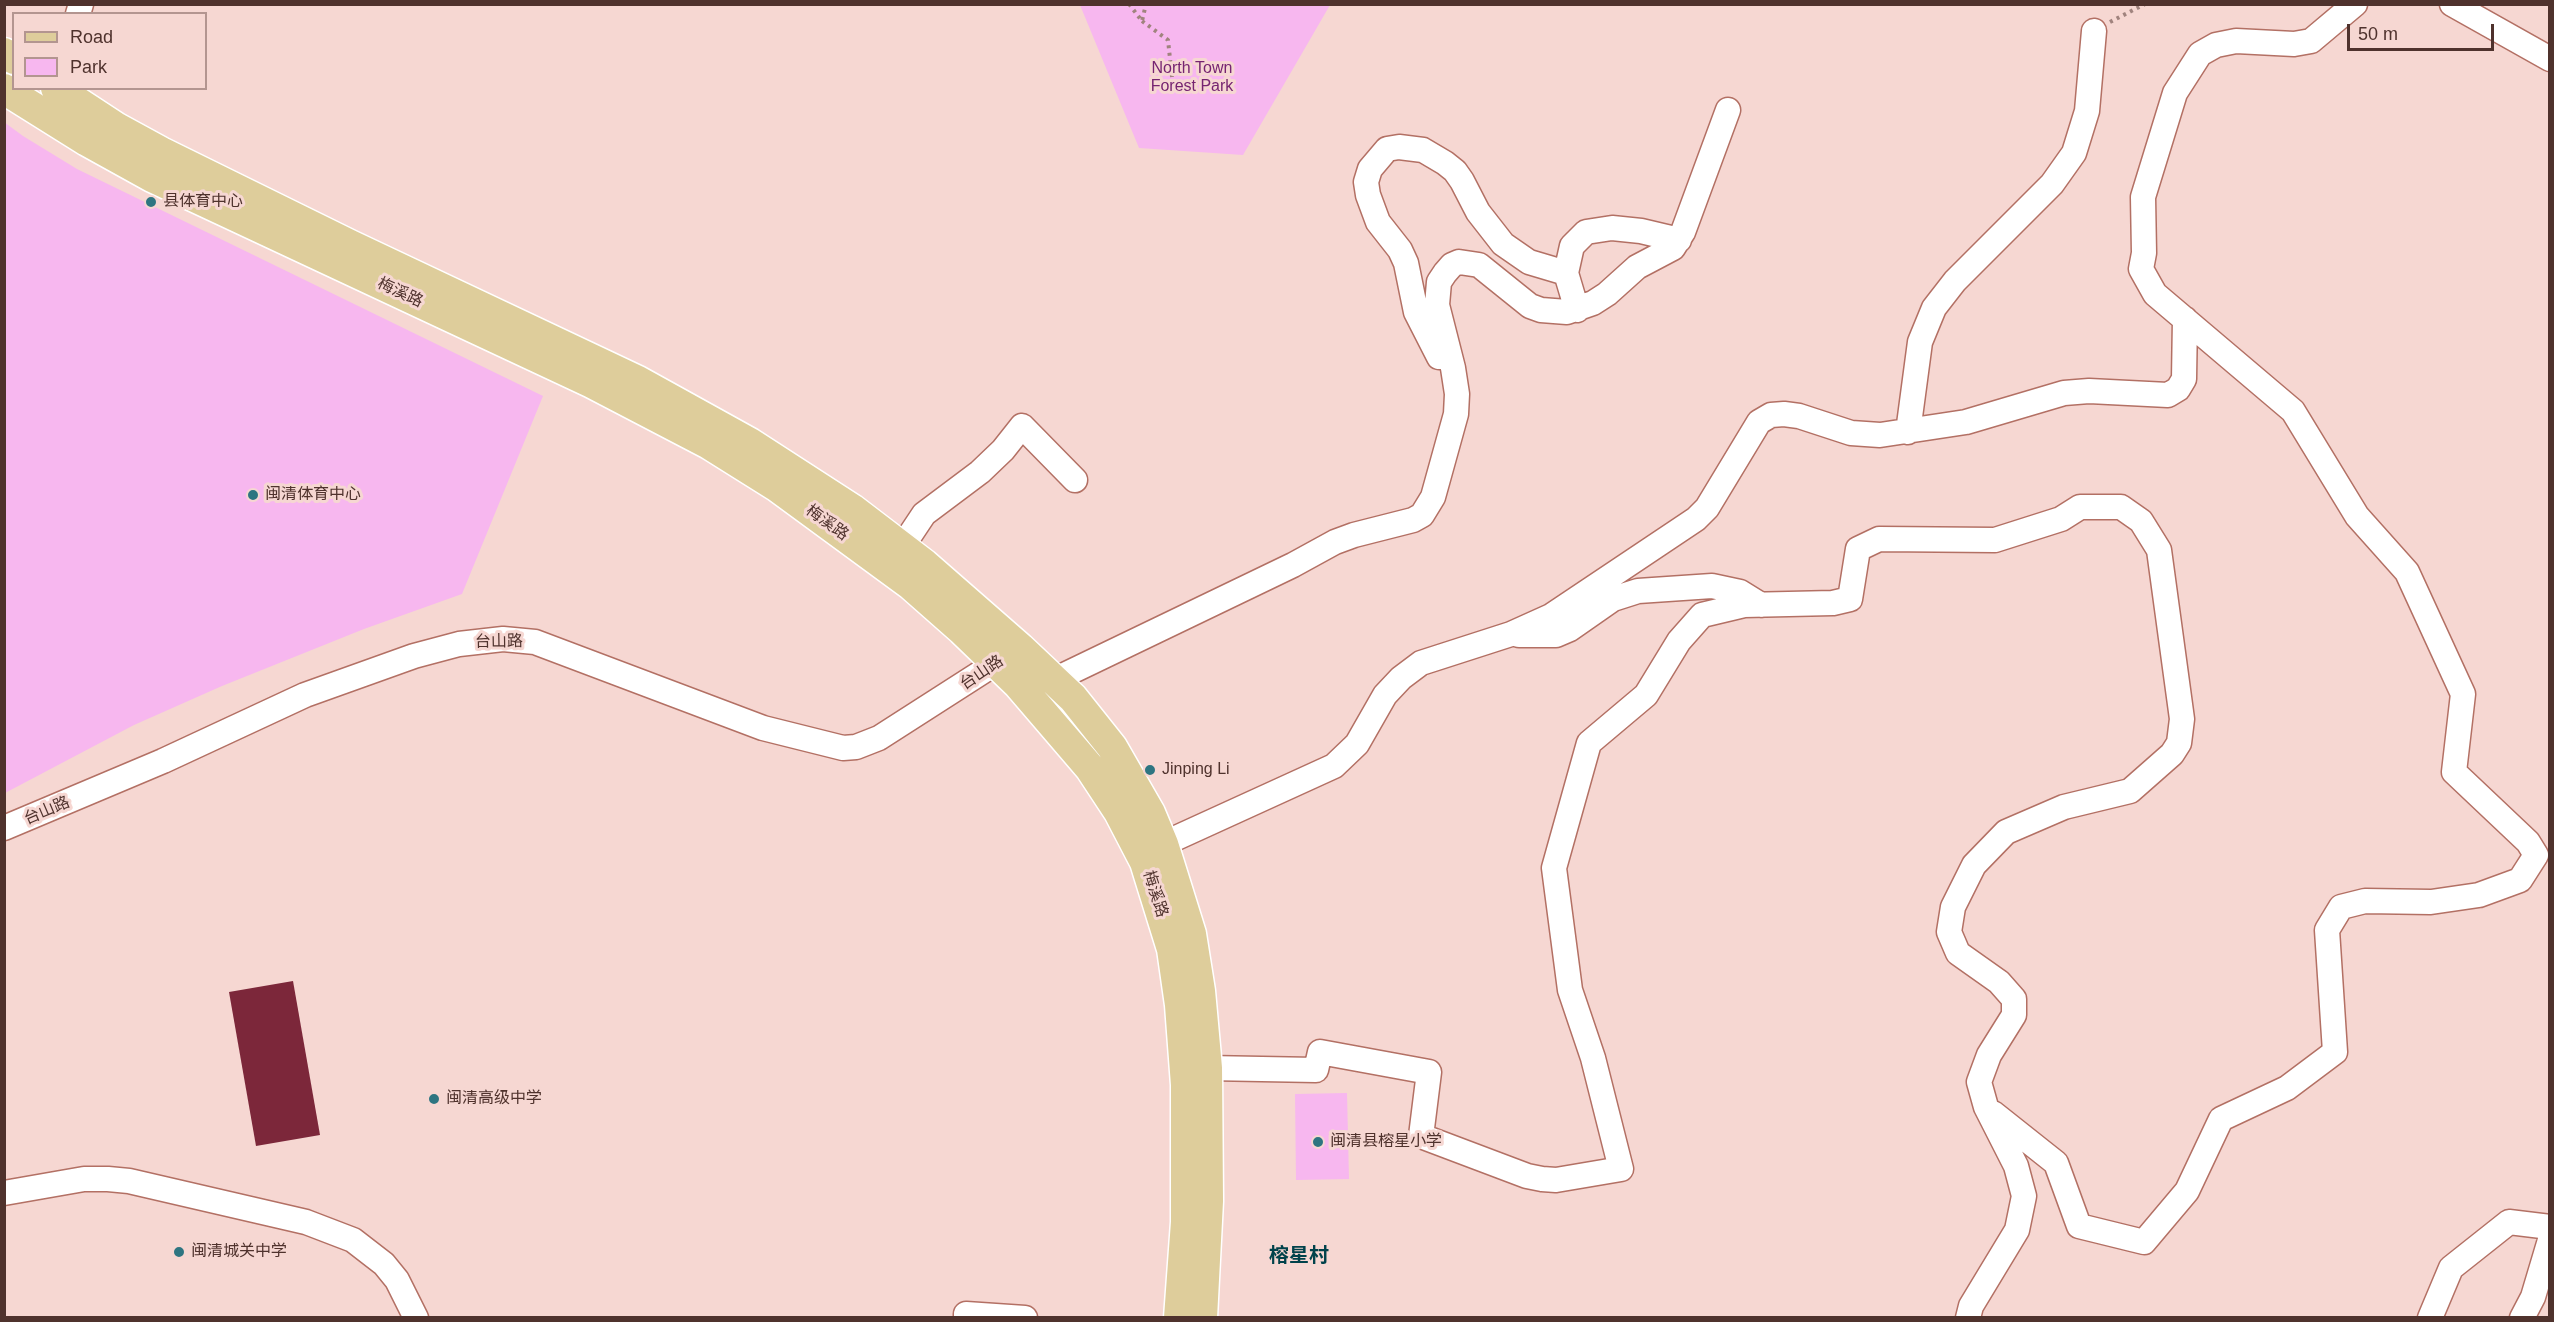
<!DOCTYPE html>
<meta charset="utf-8">
<style>
body{margin:0}
#map{position:relative;width:2554px;height:1322px;overflow:hidden;background:#f6d7d2;font-family:Helvetica,sans-serif}
canvas{display:block}
.frame{position:absolute;inset:0;border:6px solid #4f322d;pointer-events:none}
.legend{position:absolute;left:12px;top:12px;width:195px;height:78px;box-sizing:border-box;background:#f6d7d2;border:2px solid #b39590;margin:0;padding:8px 10px;list-style:none;font-size:18px;color:#4f322d}
.legend li{display:flex;align-items:center;gap:12px;height:30px}
.legend b{width:30px;border:2px solid #b39590}
.scale{position:absolute;left:2347px;top:24px;width:147px;height:27px;box-sizing:border-box;border:3px solid #4f322d;border-top:0;padding-left:8px;font-size:18px;line-height:21px;white-space:nowrap;color:#4f322d;-webkit-text-stroke:4px #f6d7d2;paint-order:stroke}
</style>
<div id="map">
<canvas width="2554" height="1322"></canvas>
<div class="frame"></div>
<ul class="legend">
<li><b style="height:8px;background:#decd9b"></b>Road</li>
<li><b style="height:16px;background:#f7b7ef"></b>Park</li>
</ul>
<div class="scale">50 m</div>
</div>
<script>
const g = document.querySelector('canvas').getContext('2d');
g.lineJoin = 'round';
function fill(path, color) { g.fillStyle = color; g.fill(path, 'evenodd'); }
const toPath = rows => new Path2D(rows.map(r => 'M' + r).join(''));
function trace(path, color, width, dash) { g.strokeStyle = color; g.lineWidth = width; g.lineCap = dash ? 'butt' : 'round'; g.setLineDash(dash || []); g.stroke(path); }
function label(font, color, halo, rows, align = 'center') {
  g.font = font + ' Helvetica,"Noto Sans SC",sans-serif'; g.lineWidth = 6; g.setLineDash([]); g.textBaseline = 'middle'; g.strokeStyle = halo; g.fillStyle = color; for (const [text, x, y, turn = 0] of rows) {
    g.save(); g.translate(x, y); g.rotate((+turn || 0) * Math.PI / 180); g.textAlign = isNaN(turn) ? turn : align; if (halo) g.strokeText(text, 0, 0); g.fillText(text, 0, 0); g.restore();
  }
}
fill(toPath([
 [1080,5,1330,5,1243,155,1139,148],
 [4,122,23,136,77,169,543,396,462,594,364,629,222,686,134,725,5,793],
 [1347,1093,1349,1179,1296,1180,1295,1094]
]), '#f7b7ef');
fill(toPath([
 [293,981,320,1135,256,1146,229,992]
]), '#7c273a');
const minor = toPath([
 [2452,4,2550,59],
 [78,14,81,4],
 [1577,310,1566,273,1572,246,1586,232,1612,228,1641,231,1679,240],
 [1439,357,1416,312,1406,263,1400,250,1378,222,1368,195,1366,182,1370,169,1387,149,1399,147,1423,150,1445,163,1455,171,1462,181,1478,212,1503,244,1529,262,1566,273],
 [1908,432,1920,342,1934,308,1955,281,2052,184,2074,153,2087,111,2094,31],
 [902,547,924,514,980,472,1003,450,1022,426,1075,480],
 [1519,635,1556,635,1570,629,1613,599,1638,591,1712,586,1740,592,1761,605],
 [1054,680,1293,565,1335,542,1354,535,1413,520,1422,515,1433,497,1456,414,1457,394,1453,368,1437,305,1439,282,1445,273,1452,265,1459,262,1479,265,1530,306,1541,310,1567,312,1593,303,1607,294,1637,267,1673,248,1683,232,1728,110],
 [4,828,163,761,305,695,414,656,459,644,503,639,535,642,763,728,843,748,856,747,879,738,1010,654],
 [1163,844,1334,766,1357,744,1385,695,1401,678,1421,663,1511,634,1551,616,1696,519,1707,508,1759,422,1771,415,1784,414,1799,416,1851,433,1880,435,1966,422,2064,393,2089,391,2168,395,2178,389,2184,379,2185,319],
 [1207,1068,1316,1070,1320,1052,1429,1072,1421,1136,1527,1176,1542,1179,1556,1180,1621,1169,1593,1058,1570,990,1554,868,1589,743,1646,695,1679,641,1702,615,1744,605,1833,603,1850,599,1858,549,1879,539,1995,540,2061,519,2080,507,2121,507,2141,521,2159,550,2182,719,2179,743,2172,754,2130,791,2064,807,2006,832,1974,865,1953,907,1949,932,1958,953,1999,982,2014,999,2014,1015,1989,1055,1979,1082,1986,1107,2016,1166,2024,1196,2017,1230,1971,1306,1968,1318],
 [1993,1113,2056,1163,2079,1226,2144,1242,2187,1191,2221,1119,2287,1088,2335,1052,2327,930,2341,907,2365,901,2431,902,2479,895,2520,880,2536,855,2528,842,2454,772,2463,694,2407,572,2357,516,2293,411,2155,294,2141,269,2144,253,2143,197,2175,93,2200,54,2216,45,2236,41,2294,44,2311,41,2355,4],
 [4,1193,84,1179,108,1179,129,1181,306,1222,353,1240,384,1264,397,1280,416,1318],
 [966,1318,966,1314,1025,1318],
 [2430,1318,2451,1268,2509,1222,2550,1227],
 [2522,1318,2533,1297,2550,1240]
]);
const major = toPath([
 [4,53,14,59],
 [56,88,117,128,161,152,350,245,638,381,750,443,852,509,924,564,1020,648,1073,698,1112,747,1150,813,1163,844,1191,934,1200,991,1207,1068,1208,1201,1202,1318],
 [4,89,87,141,152,177,592,383,709,444,776,486,911,585,962,630,1018,684,1090,768,1119,812,1145,862,1172,949,1180,1005,1186,1085,1186,1222,1179,1318]
]);
trace(minor, '#b37064', 27);
trace(major, '#fff', 33);
trace(toPath([
 [1129,4,1142,21,1146,4],
 [1142,21,1168,40,1172,77],
 [2110,22,2145,4]
]), '#a0837e', 4, [3, 4.5]);
trace(minor, '#fff', 24);
trace(major, '#decd9b', 30);
for (const [x, y, r, color] of [
 [151,202,6,"#2e7581"],
 [253,495,6,"#2e7581"],
 [1150,770,6,"#2e7581"],
 [434,1099,6,"#2e7581"],
 [1318,1142,6,"#2e7581"],
 [179,1252,6,"#2e7581"]
]) { const dot = new Path2D(); dot.arc(x, y, r, 0, 2 * Math.PI); g.fillStyle = color; g.fill(dot); trace(dot, '#f6d7d2', 2); }
label('16px', '#762471', '#f6d7d2', [
 ["North Town",1192,69],
 ["Forest Park",1192,87]
]);
label('16px', '#4f322d', '#f6d7d2', [
 ["县体育中心",163,202],
 ["闽清体育中心",265,495],
 ["Jinping Li",1162,770],
 ["闽清高级中学",446,1099],
 ["闽清县榕星小学",1330,1142],
 ["闽清城关中学",191,1252]
], 'left');
label('16px', '#4f322d', '#f6d7d2', [
 ["梅溪路",400,293,25],
 ["梅溪路",827,523,36],
 ["台山路",499,642,-1],
 ["台山路",982,673,-34],
 ["台山路",47,811,-23],
 ["梅溪路",1155,894,72]
]);
label('bold 20px', '#00424b', '#f6d7d2', [
 ["榕星村",1299,1256]
]);
</script>
